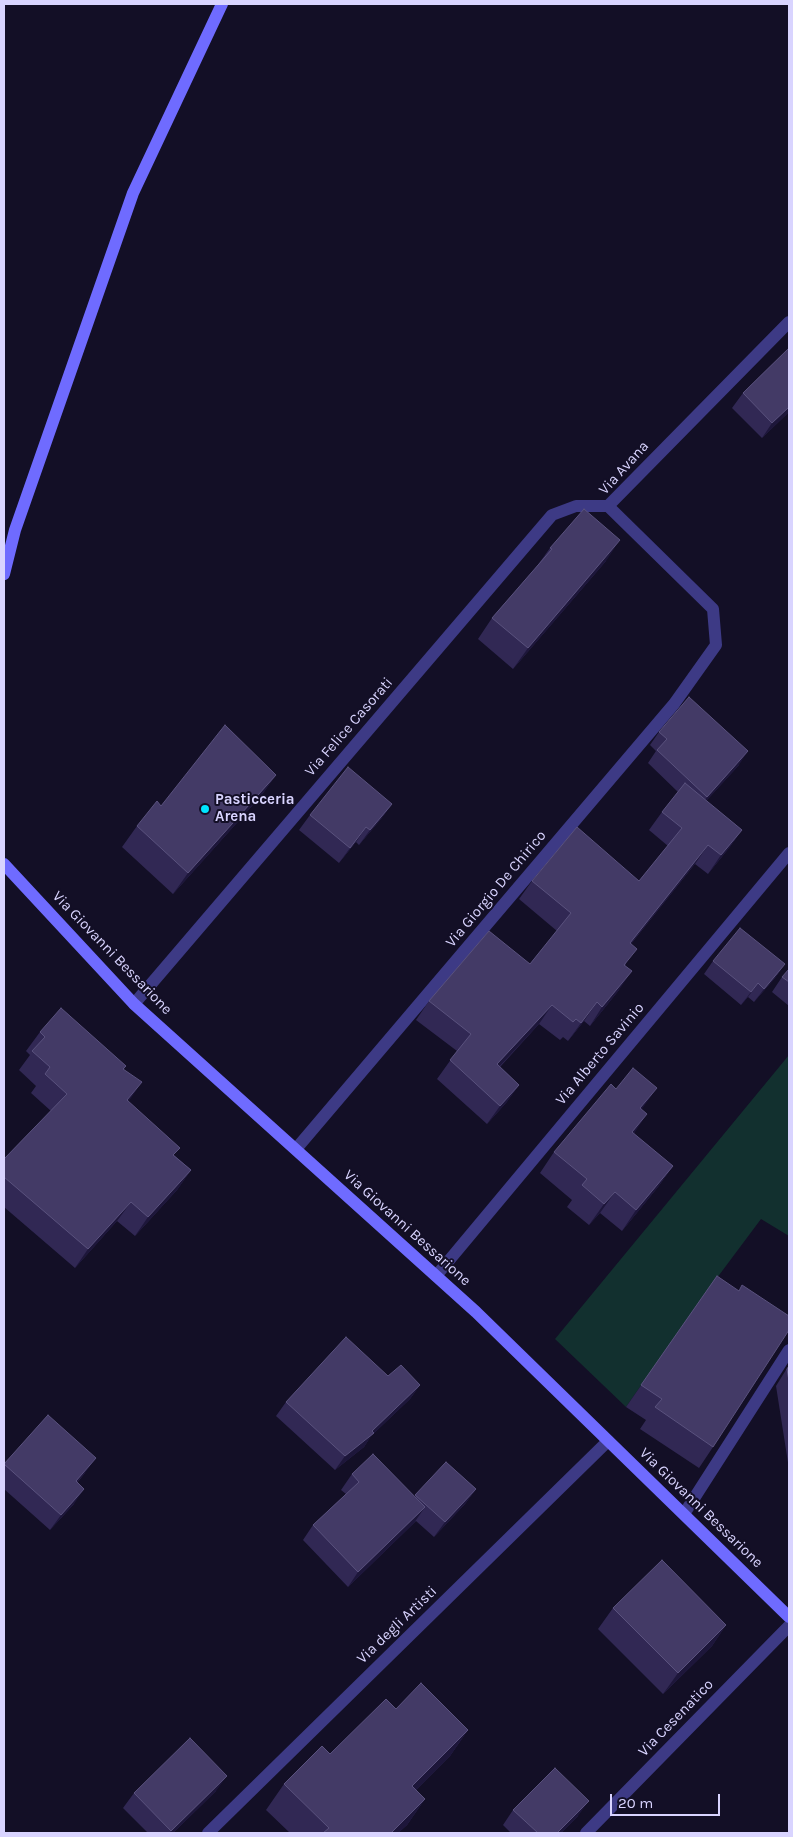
<!DOCTYPE html>
<style>
body{margin:0}
#map{position:relative;width:793px;height:1837px;overflow:hidden;background:#130f26;font-family:Karla,sans-serif}
canvas{display:block}
.frame{position:absolute;inset:0;border:5px solid #d9d4ff;pointer-events:none}
.scale{position:absolute;left:610px;top:1794px;width:110px;height:22px;box-sizing:border-box;border:2px solid #d9d4ff;border-top:0;padding-left:6px;font-size:15px;line-height:18px;white-space:nowrap;color:#d9d4ff;-webkit-text-stroke:4px #130f26;paint-order:stroke}
</style>
<div id="map">
<canvas width="793" height="1837"></canvas>
<div class="frame"></div>
<div class="scale">20 m</div>
</div>
<script>
const g = document.querySelector('canvas').getContext('2d');
g.lineJoin = 'round';
function fill(path, color) { g.fillStyle = color; g.fill(path, 'evenodd'); }
const toPath = rows => new Path2D(rows.map(r => 'M' + r).join(''));
function trace(path, color, width, dash) { g.strokeStyle = color; g.lineWidth = width; g.lineCap = dash ? 'butt' : 'round'; g.setLineDash(dash || []); g.stroke(path); }
function label(font, color, halo, rows, align = 'center') {
  g.font = font + ' Karla,sans-serif'; g.lineWidth = 4; g.setLineDash([]); g.textBaseline = 'middle'; g.strokeStyle = halo; g.fillStyle = color; for (const [text, x, y, turn = 0] of rows) {
    g.save(); g.translate(x, y); g.rotate((+turn || 0) * Math.PI / 180); g.textAlign = isNaN(turn) ? turn : align; if (halo) g.strokeText(text, 0, 0); g.fillText(text, 0, 0); g.restore();
  }
}
fill(toPath([
 [789,1055,789,1236,761,1219,702,1298,626,1407,555,1339]
]), '#12302f');
trace(toPath([
 [134,1004,552,515,576,506,608,506],
 [296,1149,674,704,716,645,713,609,608,506,789,322],
 [436,1276,789,853],
 [684,1514,789,1350],
 [208,1833,608,1441],
 [586,1833,789,1626]
]), '#3d3a85', 12);
trace(toPath([
 [4,574,15,530,133,193,222,4],
 [4,864,134,1004,476,1312,789,1617]
]), '#6f6bff', 12);
fill(toPath([
 [789,348,789,412,762,438,732,408,743,393],
 [550,548,606,561,513,669,478,639,492,618,535,569],
 [659,732,739,765,706,801,742,830,729,848,708,874,695,864,631,944,619,990,590,1026,584,1021,568,1041,563,1037,560,1040,539,1024,500,1067,519,1085,506,1103,487,1124,437,1079,457,1051,416,1020,429,1001,530,964,557,931,519,899,532,881,639,881,668,846,649,830,662,812,678,792,648,763,656,751,650,745],
 [276,775,261,796,173,894,122,847,137,826,161,806],
 [392,804,381,819,359,845,356,842,339,863,299,830,310,815],
 [713,961,785,964,775,978,754,1002,748,997,741,1005,704,974],
 [789,969,789,1006,772,992,782,977],
 [40,1032,126,1066,124,1069,128,1101,174,1155,191,1170,177,1190,135,1236,117,1221,75,1268,4,1207,4,1159,51,1111,31,1093,36,1086,19,1070,30,1055,26,1051],
 [642,1110,634,1134,673,1166,658,1187,622,1231,600,1213,589,1225,567,1207,572,1200,540,1173,554,1152],
 [717,1276,713,1447,699,1468,640,1429,646,1420,626,1407],
 [789,1365,789,1469,776,1386],
 [388,1376,420,1385,410,1399,371,1436,364,1447,335,1470,276,1416,286,1402],
 [446,1462,476,1489,465,1504,434,1537,416,1521,348,1587,303,1540,313,1525,346,1494,341,1490,352,1474,415,1497],
 [4,1464,85,1473,77,1483,74,1504,50,1530,4,1489],
 [613,1608,726,1625,712,1646,663,1694,598,1629],
 [396,1709,468,1730,450,1756,416,1790,425,1799,407,1825,398,1833,290,1833,266,1810,284,1784,330,1754],
 [216,1791,173,1833,148,1833,123,1808,134,1793],
 [513,1810,578,1816,561,1833,511,1833,503,1825]
]), '#312854');
fill(toPath([
 [789,407,789,412,762,438,772,423],
 [620,540,606,561,513,669,528,648],
 [748,751,739,765,698,810,707,797],
 [276,775,261,796,173,894,188,873],
 [392,804,381,819,359,845,370,830],
 [366,827,356,842,339,863,350,848],
 [742,830,729,848,708,874,721,855],
 [708,845,695,864,617,961,630,943],
 [785,964,775,978,754,1002,764,989],
 [632,971,619,990,590,1026,602,1007],
 [758,983,748,997,741,1005,751,992],
 [597,1002,584,1021,568,1041,581,1023],
 [552,1005,539,1024,484,1083,497,1064],
 [142,1082,129,1101,127,1100],
 [519,1085,506,1103,487,1124,500,1106],
 [657,1088,642,1109,625,1129,640,1108],
 [647,1114,633,1135,632,1132],
 [673,1166,658,1187,622,1231,636,1210],
 [191,1170,177,1190,135,1236,148,1217],
 [615,1192,600,1213,589,1225,604,1204],
 [131,1202,117,1221,75,1268,88,1249],
 [420,1385,410,1399,371,1436,364,1447,335,1470,345,1456],
 [96,1458,85,1473,65,1496,76,1481],
 [84,1489,74,1504,50,1530,61,1515],
 [476,1489,465,1504,434,1537,445,1522],
 [425,1507,414,1523,348,1587,358,1572],
 [726,1625,712,1646,663,1694,678,1673],
 [468,1730,450,1756,394,1812,412,1786],
 [227,1776,216,1791,173,1833,169,1833],
 [425,1799,407,1825,398,1833,391,1833],
 [589,1801,578,1816,561,1833,557,1833]
]), '#1d163a');
const building = toPath([
 [789,348,789,407,772,423,743,393,789,348],
 [584,509,620,540,528,648,492,618,552,549,550,548,584,509],
 [689,697,748,751,707,797,657,750,667,739,659,732,689,697],
 [225,725,276,775,188,873,137,826,157,801,161,806,225,725],
 [348,767,392,804,370,830,366,827,350,848,310,815,348,767],
 [685,783,742,830,721,855,708,845,630,943,637,949,624,965,632,971,602,1007,597,1002,581,1023,576,1019,573,1022,552,1005,497,1064,519,1085,500,1106,450,1060,471,1034,429,1001,489,931,530,964,571,913,532,881,577,827,639,881,682,828,662,812,685,783],
 [740,928,785,964,764,989,758,983,751,992,713,961,740,928],
 [789,969,789,982,782,977,789,969],
 [61,1008,126,1066,123,1069,142,1082,127,1100,180,1148,173,1155,191,1170,148,1217,131,1202,88,1249,4,1177,4,1159,67,1094,45,1074,50,1067,32,1051,45,1037,40,1032,61,1008],
 [633,1068,657,1088,640,1108,647,1114,632,1132,673,1166,636,1210,615,1192,604,1204,582,1185,587,1179,554,1152,611,1084,616,1089,633,1068],
 [717,1276,739,1291,742,1285,789,1316,789,1330,713,1447,655,1407,662,1399,641,1385,717,1276],
 [346,1337,388,1376,401,1365,420,1385,372,1431,374,1433,345,1456,286,1402,346,1337],
 [789,1366,789,1381,787,1369,789,1366],
 [48,1415,96,1458,76,1481,84,1489,61,1515,4,1464,48,1415],
 [373,1454,425,1507,358,1572,313,1525,359,1482,352,1474,373,1454],
 [446,1462,476,1489,445,1522,415,1495,446,1462],
 [662,1560,726,1625,678,1673,613,1608,662,1560],
 [421,1683,468,1730,412,1786,425,1799,391,1833,323,1833,329,1828,284,1784,322,1746,330,1754,386,1699,396,1709,421,1683],
 [190,1738,227,1776,171,1831,134,1793,190,1738],
 [555,1768,589,1801,557,1833,538,1833,513,1810,555,1768]
]);
fill(building, '#433a66');
trace(building, '#5a527e', 1);
for (const [x, y, r, color] of [
 [205,809,5,"#00e5ff"]
]) { const dot = new Path2D(); dot.arc(x, y, r, 0, 2 * Math.PI); g.fillStyle = color; g.fill(dot); trace(dot, '#130f26', 2); }
label('15px', '#d9d4ff', '#130f26', [
 ["Via Avana",624,468,-48],
 ["Via Felice Casorati",349,727,-49],
 ["Via Giorgio De Chirico",496,889,-50],
 ["Via Giovanni Bessarione",112,953,46],
 ["Via Alberto Savinio",600,1054,-50],
 ["Via Giovanni Bessarione",407,1228,42],
 ["Via Giovanni Bessarione",701,1508,44],
 ["Via degli Artisti",397,1625,-44],
 ["Via Cesenatico",676,1718,-46]
]);
label('bold 15px', '#d9d4ff', '#130f26', [
 ["Pasticceria",215,800],
 ["Arena",215,817]
], 'left');
</script>
